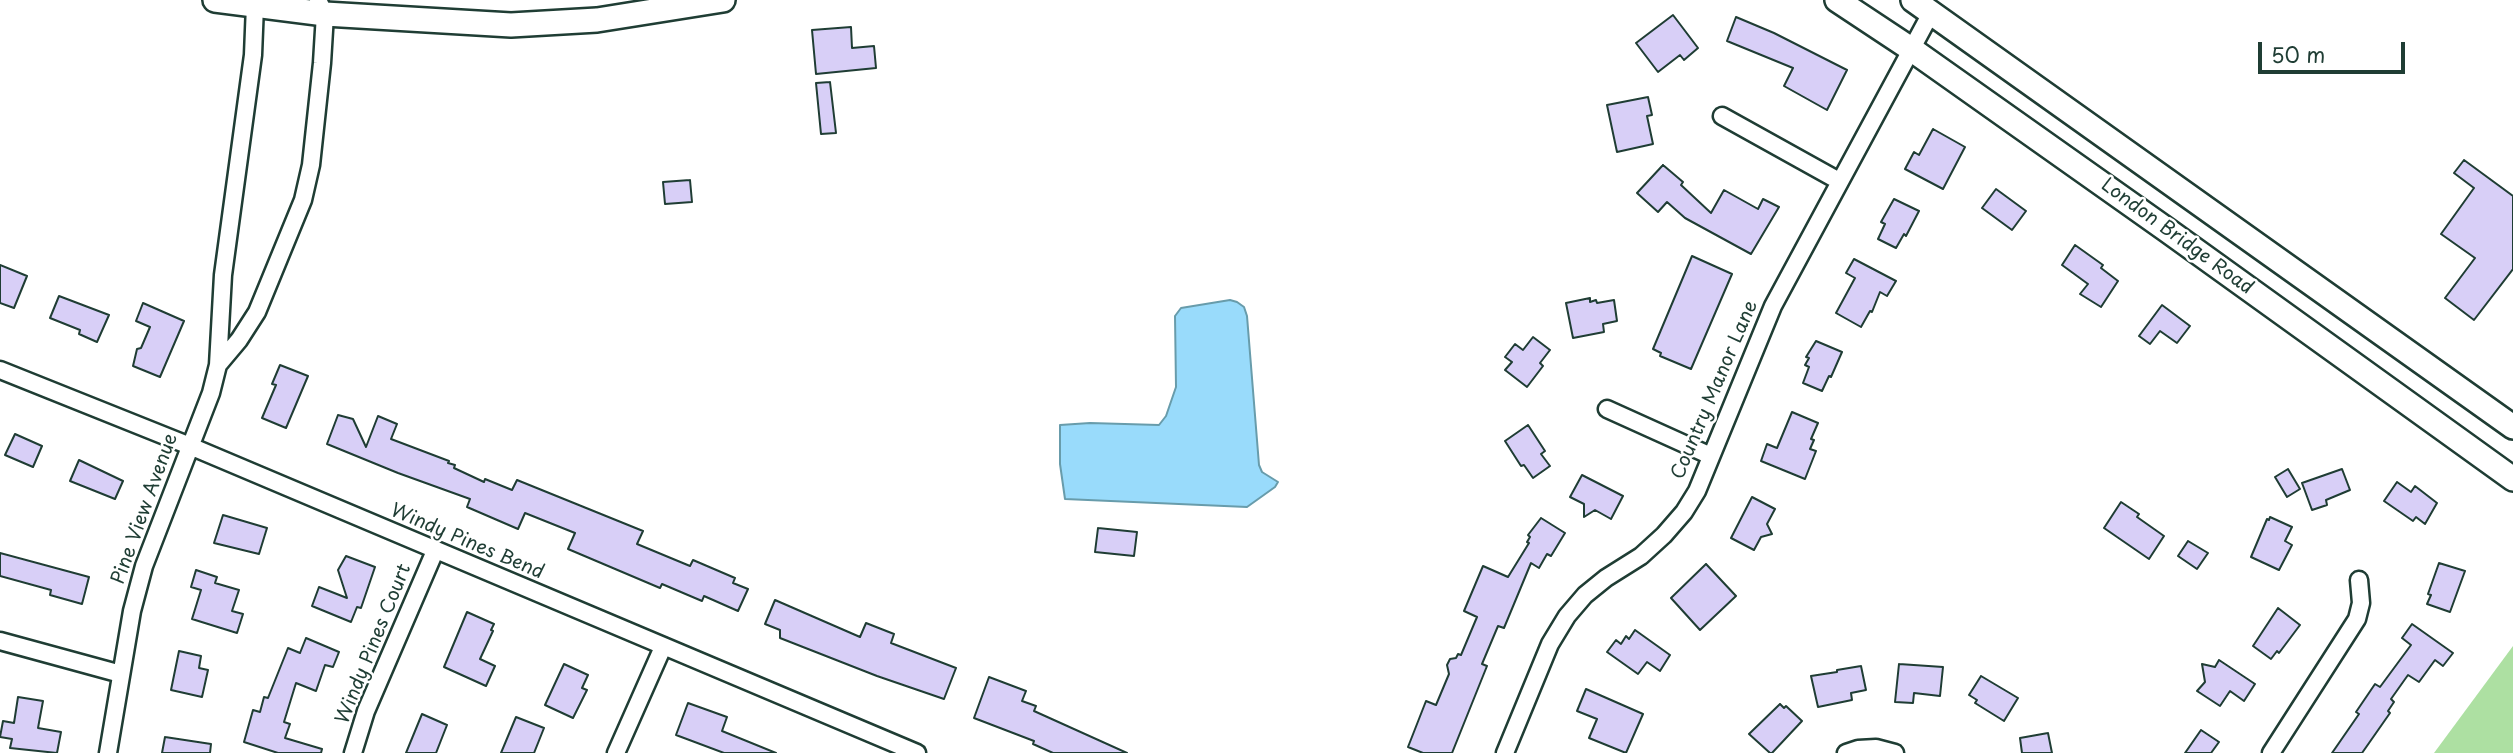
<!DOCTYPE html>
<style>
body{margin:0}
#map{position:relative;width:2513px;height:753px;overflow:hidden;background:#fff;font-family:"Playpen Sans",sans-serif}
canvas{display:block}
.scale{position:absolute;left:2258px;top:42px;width:147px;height:32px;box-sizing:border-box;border:4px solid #1f3d34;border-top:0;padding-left:9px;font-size:21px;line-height:24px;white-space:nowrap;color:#1f3d34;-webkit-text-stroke:5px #fff;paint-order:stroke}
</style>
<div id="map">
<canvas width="2513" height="753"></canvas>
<div class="scale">50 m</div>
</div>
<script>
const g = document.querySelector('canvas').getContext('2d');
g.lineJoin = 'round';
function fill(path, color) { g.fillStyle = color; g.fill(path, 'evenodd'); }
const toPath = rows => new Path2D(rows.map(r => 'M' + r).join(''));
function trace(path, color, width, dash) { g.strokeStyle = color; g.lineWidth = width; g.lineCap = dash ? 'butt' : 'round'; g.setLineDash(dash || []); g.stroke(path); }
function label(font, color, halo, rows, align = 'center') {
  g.font = font + ' "Playpen Sans",sans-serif'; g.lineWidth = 5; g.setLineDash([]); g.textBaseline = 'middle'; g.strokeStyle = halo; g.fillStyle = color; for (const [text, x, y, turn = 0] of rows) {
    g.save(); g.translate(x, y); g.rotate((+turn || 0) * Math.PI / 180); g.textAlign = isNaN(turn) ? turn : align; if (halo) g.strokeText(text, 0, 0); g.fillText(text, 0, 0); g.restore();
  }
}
fill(toPath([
 [2513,646,2513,753,2434,753]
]), '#ade0a2');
const water = toPath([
 [1230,300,1237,302,1244,307,1247,316,1259,465,1262,472,1278,482,1275,487,1247,507,1065,499,1060,464,1060,425,1090,423,1159,425,1166,416,1176,387,1175,316,1181,308,1230,300]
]);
fill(water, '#99dbfb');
trace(water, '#689cab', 2);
const building = toPath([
 [1673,15,1698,48,1684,60,1680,55,1658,72,1636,43,1673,15],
 [1736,17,1774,33,1847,70,1827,110,1784,86,1793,68,1727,41,1736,17],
 [851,27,852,48,874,46,876,68,816,74,812,30,851,27],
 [830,82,836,133,821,134,816,83,830,82],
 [1648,97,1652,115,1647,116,1653,144,1617,152,1607,105,1648,97],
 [1933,129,1965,147,1943,189,1905,169,1914,152,1919,155,1933,129],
 [2464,160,2513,196,2513,269,2474,320,2445,298,2475,258,2441,234,2474,188,2454,173,2464,160],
 [1663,165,1683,182,1681,185,1711,213,1724,190,1758,209,1763,199,1779,207,1751,254,1685,218,1667,202,1658,212,1637,193,1663,165],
 [690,180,692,202,665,204,663,182,690,180],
 [1996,189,2026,211,2012,230,1982,208,1996,189],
 [1894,199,1919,211,1906,236,1904,234,1896,248,1878,239,1885,224,1881,222,1894,199],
 [2075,245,2103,265,2101,268,2118,281,2101,307,2080,294,2088,284,2062,265,2075,245],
 [1692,256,1732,274,1691,369,1660,356,1661,353,1653,349,1692,256],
 [1854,259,1896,281,1887,296,1880,292,1872,312,1870,311,1861,327,1836,313,1855,278,1846,273,1854,259],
 [0,265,27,276,14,308,0,303,0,265],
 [59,296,109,315,97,342,79,334,80,330,50,318,59,296],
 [1590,298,1590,302,1596,300,1597,303,1614,300,1617,321,1603,324,1604,332,1573,338,1566,303,1590,298],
 [143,303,184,321,160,377,133,366,137,349,141,348,150,327,136,321,143,303],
 [2162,305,2190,326,2177,343,2160,331,2150,344,2139,336,2162,305],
 [1533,337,1550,350,1540,363,1543,366,1527,387,1505,370,1512,362,1505,357,1515,344,1523,350,1533,337],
 [1816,341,1842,352,1831,377,1829,376,1822,391,1803,383,1809,367,1805,365,1809,358,1806,357,1816,341],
 [280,365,308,376,286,428,262,418,276,385,272,384,280,365],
 [1792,412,1818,423,1811,439,1814,440,1810,449,1816,451,1805,479,1761,461,1767,444,1777,448,1792,412],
 [338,415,353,419,366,447,378,416,397,424,391,439,449,461,448,463,455,465,454,468,484,482,485,479,512,490,517,480,643,531,637,544,690,566,693,560,735,578,733,583,748,589,738,611,704,596,702,601,662,584,660,588,568,549,575,533,525,513,518,529,467,507,470,499,398,473,327,444,338,415],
 [1528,425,1545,451,1541,454,1550,466,1533,478,1524,465,1521,466,1505,441,1528,425],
 [15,434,42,446,33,467,5,455,15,434],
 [79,460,123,481,115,499,70,481,79,460],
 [2288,469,2300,489,2287,497,2275,477,2288,469],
 [2342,469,2350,490,2326,500,2327,505,2312,510,2302,483,2342,469],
 [1582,475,1623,496,1611,519,1595,510,1584,517,1584,504,1570,497,1582,475],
 [2397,482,2411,492,2415,486,2437,503,2425,524,2416,517,2413,521,2384,501,2397,482],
 [1752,497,1775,509,1767,524,1772,534,1761,537,1754,550,1731,538,1752,497],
 [2121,502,2139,514,2137,517,2164,536,2149,559,2104,528,2121,502],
 [223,515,267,528,259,554,214,543,223,515],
 [2270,517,2292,527,2285,541,2292,545,2279,570,2251,557,2267,519,2269,520,2270,517],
 [1541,518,1565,533,1551,556,1547,554,1539,568,1531,563,1504,628,1498,626,1482,664,1487,666,1452,753,1423,753,1408,747,1426,701,1436,705,1449,674,1447,665,1450,659,1456,658,1458,654,1461,655,1477,617,1464,611,1483,566,1508,577,1529,543,1527,542,1530,537,1528,535,1541,518],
 [1098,528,1137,532,1134,556,1095,552,1098,528],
 [2188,541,2208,553,2197,569,2178,556,2188,541],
 [0,553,89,577,82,604,50,595,51,590,0,576,0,553],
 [346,556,375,567,361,608,357,607,351,622,312,606,319,587,347,598,338,570,346,556],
 [2439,563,2465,571,2450,612,2427,604,2431,595,2428,594,2439,563],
 [1706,564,1736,596,1700,630,1671,598,1706,564],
 [196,570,217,577,215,583,239,590,232,611,243,614,237,633,192,619,201,590,191,587,196,570],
 [775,600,860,637,866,623,894,634,891,643,956,668,944,699,877,676,780,638,780,630,765,624,775,600],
 [2278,608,2300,625,2279,653,2277,651,2271,659,2253,646,2278,608],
 [467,612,494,624,491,630,493,631,480,659,495,666,486,686,444,667,467,612],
 [2412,624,2453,653,2443,666,2435,660,2419,682,2408,675,2391,699,2394,702,2388,711,2390,713,2362,753,2332,753,2359,714,2356,712,2375,684,2380,687,2411,645,2402,638,2412,624],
 [1635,630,1670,655,1660,671,1647,662,1638,674,1607,652,1616,640,1621,644,1626,636,1629,639,1635,630],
 [306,638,339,652,333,667,325,665,316,691,296,683,284,722,290,724,285,738,322,749,321,753,278,753,244,742,253,710,260,712,264,697,268,698,288,648,300,653,306,638],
 [179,651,201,656,199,668,208,670,202,697,171,690,179,651],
 [2219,660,2255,684,2244,701,2230,691,2220,706,2197,691,2205,682,2202,664,2215,667,2219,660],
 [564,664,588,675,582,688,587,690,573,718,545,705,564,664],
 [1899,664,1943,667,1940,696,1914,693,1913,703,1895,702,1899,664],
 [1861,666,1866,690,1851,693,1852,700,1818,707,1811,676,1837,672,1837,670,1861,666],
 [1981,676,2018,698,2004,721,1975,703,1977,700,1969,695,1981,676],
 [989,677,1026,691,1022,701,1036,706,1034,711,1127,753,1053,753,1033,744,1034,741,974,718,989,677],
 [1586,689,1643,714,1626,753,1589,738,1597,719,1577,711,1586,689],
 [18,697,43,701,38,728,61,732,57,753,10,748,12,739,0,737,3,721,14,723,18,697],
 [688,703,727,717,722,731,776,753,724,753,676,735,688,703],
 [1780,704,1784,708,1786,706,1802,721,1772,753,1770,753,1749,734,1780,704],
 [422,714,447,725,436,753,406,753,422,714],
 [516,717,544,728,534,753,501,753,516,717],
 [2201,730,2219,742,2211,753,2185,753,2201,730],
 [2048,733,2052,753,2022,753,2020,738,2048,733],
 [165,737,211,744,210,753,162,753,165,737]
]);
fill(building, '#d8cff7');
trace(building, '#1f3d34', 2);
const street = toPath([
 [1722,116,1839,181],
 [218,365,239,340,257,312,303,200,311,165,322,63,325,14,318,0],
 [0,370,190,446,917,753],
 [1607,409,1711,456],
 [0,641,121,674],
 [108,753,132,611,144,566,211,393,218,365,223,275,253,55,255,5,261,0],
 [353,753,366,711,435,551],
 [616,753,663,647],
 [1505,753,1550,644,1567,616,1585,595,1606,578,1641,556,1664,535,1684,512,1697,491,1773,306,1931,13],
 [1846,753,1858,749,1876,748,1895,753],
 [2271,753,2357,619,2361,603,2359,580]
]);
const secondary = toPath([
 [215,0,325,14,511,25,597,20,723,0],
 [1837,0,1911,49,2167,230,2513,479],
 [1913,0,2513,427]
]);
trace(street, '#1f3d34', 21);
trace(secondary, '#1f3d34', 28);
trace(street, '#fff', 16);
trace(secondary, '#fff', 23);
label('19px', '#1f3d34', '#fff', [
 ["London Bridge Road",2177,237,36],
 ["Country Manor Lane",1715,390,-67],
 ["Pine View Avenue",145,509,-70],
 ["Windy Pines Bend",467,542,23],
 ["Windy Pines Court",374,644,-68]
]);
</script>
